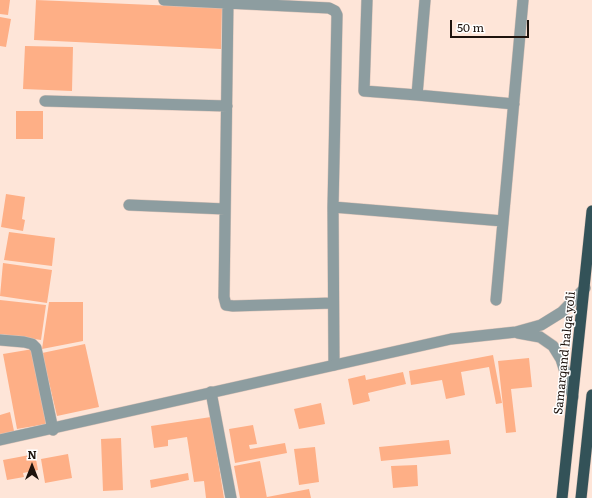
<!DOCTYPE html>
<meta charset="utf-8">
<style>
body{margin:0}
#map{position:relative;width:592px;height:498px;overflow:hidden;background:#fee5d8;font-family:Literata,serif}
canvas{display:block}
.north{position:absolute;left:12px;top:446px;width:40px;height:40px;-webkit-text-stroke:3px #fff;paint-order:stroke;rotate:0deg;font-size:11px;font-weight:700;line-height:16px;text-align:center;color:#1e130d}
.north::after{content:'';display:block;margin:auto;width:14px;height:18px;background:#1e130d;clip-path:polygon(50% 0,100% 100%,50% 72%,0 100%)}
.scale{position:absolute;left:450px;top:20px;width:79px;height:18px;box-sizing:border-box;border:2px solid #1e130d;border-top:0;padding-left:5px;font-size:12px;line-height:14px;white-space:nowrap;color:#1e130d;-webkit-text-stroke:3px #fff;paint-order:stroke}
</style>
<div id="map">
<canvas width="592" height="498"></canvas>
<div class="north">N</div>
<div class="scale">50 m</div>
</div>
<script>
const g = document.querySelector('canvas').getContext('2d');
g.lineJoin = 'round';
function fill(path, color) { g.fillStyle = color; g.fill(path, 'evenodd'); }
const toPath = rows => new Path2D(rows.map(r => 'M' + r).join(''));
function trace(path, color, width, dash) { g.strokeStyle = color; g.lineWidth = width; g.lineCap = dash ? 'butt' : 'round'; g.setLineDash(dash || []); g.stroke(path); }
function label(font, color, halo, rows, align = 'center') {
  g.font = font + ' Literata,serif'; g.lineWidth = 3; g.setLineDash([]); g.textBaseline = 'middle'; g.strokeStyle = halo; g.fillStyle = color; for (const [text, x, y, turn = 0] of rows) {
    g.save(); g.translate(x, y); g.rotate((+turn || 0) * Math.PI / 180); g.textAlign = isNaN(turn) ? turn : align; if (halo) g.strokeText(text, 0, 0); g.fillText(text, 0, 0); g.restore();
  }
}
fill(toPath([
 [0,0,10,0,8,15,0,14],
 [36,0,222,8,221,49,34,40],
 [0,17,11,19,6,47,0,46],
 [25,46,73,47,72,91,23,89],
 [16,111,43,111,43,139,16,139],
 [6,194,25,197,22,219,25,220,23,231,1,227],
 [9,232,55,238,52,266,4,260],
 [3,263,52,270,47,303,0,296],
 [0,300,46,305,41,340,0,334],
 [49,302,83,302,83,341,42,349],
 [85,344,99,407,57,416,42,353],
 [33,349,46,424,17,429,3,354],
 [493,355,502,403,496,404,489,367,461,372,465,395,446,399,442,380,411,385,409,371],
 [529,358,532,387,511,389,516,432,506,433,498,361],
 [403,372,406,384,368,393,370,401,353,405,348,379,365,375,366,380],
 [321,403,325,424,299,429,294,409],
 [10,412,14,431,0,435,0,415],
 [211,417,224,498,206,498,204,481,194,482,187,437,168,440,168,446,154,448,151,426],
 [253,425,257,444,249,445,250,449,285,443,287,453,235,463,229,429],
 [121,438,123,490,103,491,101,439],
 [449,440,451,454,381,461,379,447],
 [315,447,319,482,299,485,294,449],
 [35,454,38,470,23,473,24,477,7,480,3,460],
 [68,454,72,478,45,483,41,459],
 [260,461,267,498,240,498,234,466],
 [417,465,418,486,393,488,391,466],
 [188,473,189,480,151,488,150,480],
 [309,489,311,498,267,498,267,497]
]), '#feaf86');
const minor = toPath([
 [164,0,329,8,335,11,337,15,333,207],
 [228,0,224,297,226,305,233,306,333,303],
 [367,0,364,91,417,95,425,0],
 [417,95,514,104],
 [45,101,227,106],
 [129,205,225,209],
 [496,300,523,0],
 [0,340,24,342,32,344,36,348,53,430],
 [334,365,333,207,503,221],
 [211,392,231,498]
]);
const tertiary = toPath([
 [518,333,540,337,553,346,561,359,573,397],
 [0,440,451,339,516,332,541,325,562,312,585,288]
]);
const trunk = toPath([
 [562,498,592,211],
 [581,498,592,395]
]);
trace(minor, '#dac3b8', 12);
trace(tertiary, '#dac3b8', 12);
trace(trunk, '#dac3b8', 12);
trace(minor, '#8d9da0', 11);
trace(tertiary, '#8d9da0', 11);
trace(trunk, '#335258', 11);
label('12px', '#1e130d', '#fff', [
 ["Samarqand halqa yoʻli",565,353,-84]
]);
</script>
